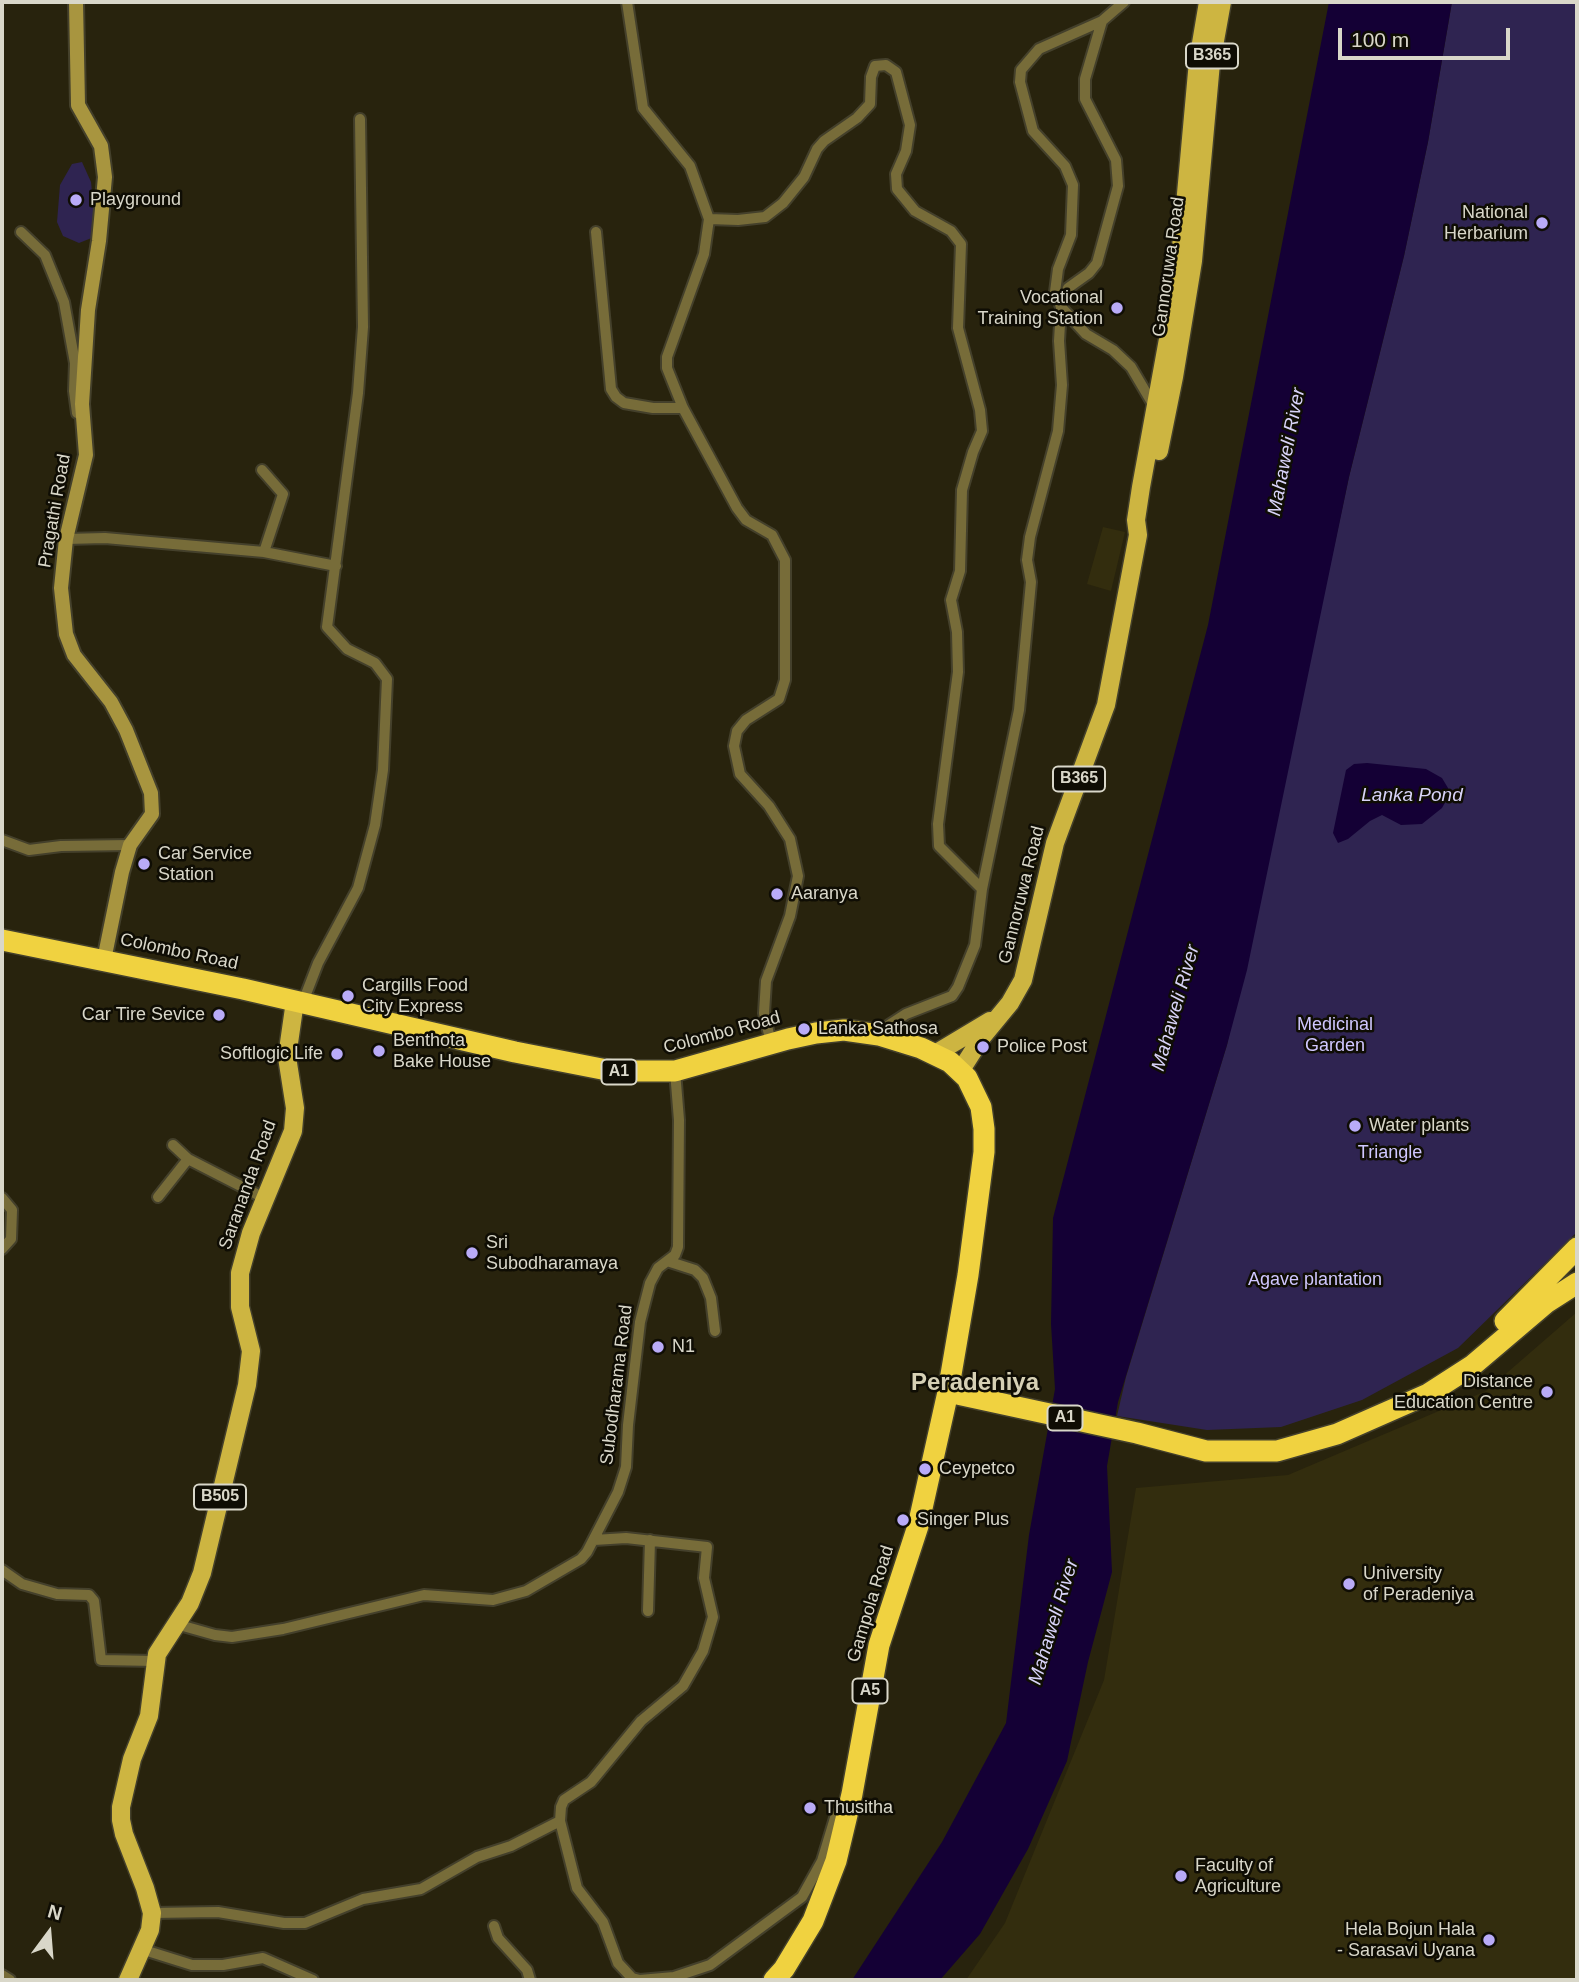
<!DOCTYPE html>
<style>
body{margin:0}
#map{position:relative;width:1579px;height:1982px;overflow:hidden;background:#28230d;font-family:Helvetica,sans-serif}
canvas{display:block}
.frame{position:absolute;inset:0;border:4px solid #d9d7c9;pointer-events:none}
.north{position:absolute;left:14px;top:1898px;width:70px;height:70px;-webkit-text-stroke:5px #0f0d04;paint-order:stroke;rotate:16deg;font-size:19px;font-weight:700;line-height:28px;text-align:center;color:#d9d7c9}
.north::after{content:'';display:block;margin:auto;width:24px;height:32px;background:#d9d7c9;clip-path:polygon(50% 0,100% 100%,50% 72%,0 100%)}
.scale{position:absolute;left:1338px;top:28px;width:172px;height:32px;box-sizing:border-box;border:4px solid #d9d7c9;border-top:0;padding-left:9px;font-size:21px;line-height:24px;white-space:nowrap;color:#d9d7c9;-webkit-text-stroke:5px #0f0d04;paint-order:stroke}
</style>
<div id="map">
<canvas width="1579" height="1982"></canvas>
<div class="frame"></div>
<div class="north">N</div>
<div class="scale">100 m</div>
</div>
<script>
const g = document.querySelector('canvas').getContext('2d');
g.lineJoin = 'round';
function fill(path, color) { g.fillStyle = color; g.fill(path, 'evenodd'); }
const toPath = rows => new Path2D(rows.map(r => 'M' + r).join(''));
function trace(path, color, width, dash) { g.strokeStyle = color; g.lineWidth = width; g.lineCap = dash ? 'butt' : 'round'; g.setLineDash(dash || []); g.stroke(path); }
function label(font, color, halo, rows, align = 'center') {
  g.font = font + ' Helvetica,sans-serif'; g.lineWidth = 5; g.setLineDash([]); g.textBaseline = 'middle'; g.strokeStyle = halo; g.fillStyle = color; for (const [text, x, y, turn = 0] of rows) {
    g.save(); g.translate(x, y); g.rotate((+turn || 0) * Math.PI / 180); g.textAlign = isNaN(turn) ? turn : align; if (halo) g.strokeText(text, 0, 0); g.fillText(text, 0, 0); g.restore();
  }
}
fill(toPath([
 [1103,527,1125,532,1111,591,1087,584],
 [1577,1312,1577,1980,966,1980,1005,1923,1104,1680,1136,1488,1288,1475,1486,1391]
]), '#332d0e');
fill(toPath([
 [1452,2,1577,2,1577,1232,1458,1348,1362,1400,1281,1427,1207,1430,1117,1416,1126,1377,1227,1045,1349,477,1404,256,1428,142],
 [82,162,91,182,95,222,94,237,79,243,63,236,57,222,60,185,72,164]
]), '#2f2451');
fill(toPath([
 [1329,2,1452,2,1428,142,1404,256,1349,477,1247,970,1227,1045,1118,1402,1107,1466,1112,1572,1088,1662,1067,1761,1028,1849,980,1934,940,1980,852,1980,942,1842,1006,1723,1029,1535,1055,1389,1051,1324,1053,1218,1208,625],
 [1367,763,1426,769,1442,778,1448,788,1448,797,1442,808,1422,824,1401,825,1382,815,1370,821,1348,839,1338,843,1333,833,1346,770,1354,764]
]), '#140035');
const street = toPath([
 [627,2,643,108,690,166,709,219,704,254,667,357,667,368,683,408,737,508,746,520,772,535,785,560,785,680,779,699,746,720,737,731,734,746,740,774,769,806,790,839,798,876,790,916,766,981,764,1013,771,1043],
 [1124,2,1102,21,1039,49,1021,70,1020,82,1033,131,1065,166,1073,185,1071,235,1058,269,1055,292,1061,307,1086,334,1113,350,1131,367,1154,406],
 [709,219,738,220,765,217,783,203,804,177,817,149,824,141,857,118,870,104,871,77,875,66,886,65,896,72,910,125,906,151,896,174,897,189,915,211,951,231,961,244,958,328,980,410,982,431,973,452,962,490,960,571,951,600,957,632,958,672,938,824,939,846,982,889],
 [21,232,45,255,64,302,75,363,74,391,77,413],
 [596,232,611,389,616,397,624,403,653,408,683,408],
 [66,539,105,538,264,552,283,494,262,470],
 [264,552,336,566],
 [2,840,29,850,61,846,130,845],
 [303,1002,318,963,358,888,375,825,383,770,387,679,375,663,347,649,327,627,358,393,363,327,360,119],
 [879,1035,889,1025,906,1014,952,996,958,987,975,945,982,889,1019,710,1031,582,1027,560,1030,537,1058,431,1062,385,1059,341,1061,307,1068,288,1089,273,1097,263,1118,186,1116,160,1085,99,1085,79,1102,21],
 [173,1145,188,1159],
 [158,1197,188,1159,266,1199],
 [2,1198,12,1210,11,1239,2,1249],
 [667,1261,695,1270,703,1278,711,1298,715,1331],
 [594,1540,626,1538,707,1547,704,1578,713,1617,703,1651,683,1686,641,1721,591,1782,564,1800,561,1807,560,1821,577,1888,603,1922,618,1963,632,1978,640,1980,674,1977,710,1965,802,1897,822,1861,835,1818,843,1807],
 [2,1570,22,1584,57,1594,89,1595,94,1601,101,1660,156,1661],
 [648,1611,650,1540],
 [176,1624,215,1635,232,1637,283,1629,424,1595,493,1600,526,1591,581,1559,587,1552,618,1492,626,1467,628,1425,640,1322,650,1283,658,1268,675,1255,678,1247,679,1120,675,1071],
 [152,1913,218,1912,284,1923,305,1923,363,1899,421,1889,477,1857,511,1846,560,1821],
 [494,1926,498,1938,527,1970,530,1980],
 [141,1949,192,1965,223,1965,263,1958,313,1980],
 [2,1975,10,1980]
]);
const secondary = toPath([
 [76,2,78,105,101,146,105,177,99,241,88,310,82,404,86,455,66,539,61,588,66,634,74,655,111,702,126,730,151,793,152,814,130,845,122,872,104,960]
]);
const primary = toPath([
 [1159,451,1174,377,1193,261,1211,63,1222,2],
 [935,1054,990,1021],
 [961,1070,982,1037,1010,1003,1023,980,1055,843,1106,705,1138,535,1136,520,1141,487,1172,317,1182,238,1198,61,1208,2],
 [128,1980,150,1930,152,1913,145,1888,124,1834,121,1820,121,1807,132,1759,149,1716,157,1654,190,1603,202,1573,247,1385,251,1351,240,1307,240,1273,251,1233,293,1131,295,1108,287,1057,295,1001]
]);
const highway = toPath([
 [2,940,243,989,515,1052,612,1071,675,1071,788,1039,816,1033,844,1030,879,1035,921,1048,950,1062,967,1078,981,1107,984,1129,984,1152,968,1275,948,1392,918,1526,879,1645,852,1794,836,1861,813,1921,784,1969,774,1980],
 [1505,1321,1577,1248],
 [948,1392,1137,1433,1206,1451,1277,1451,1337,1434,1428,1394,1473,1365,1546,1303,1577,1283]
]);
trace(street, '#44402b', 14);
trace(secondary, '#44402b', 18);
trace(primary, '#44402b', 21);
trace(highway, '#44402b', 24);
trace(street, '#776c39', 10);
trace(secondary, '#a8953f', 14);
trace(primary, '#cdb541', 18);
trace(highway, '#f0d240', 21);
for (const [x, y, r, color] of [
 [76,200,7,"#b9abf7"],
 [1542,223,7,"#b9abf7"],
 [1117,308,7,"#b9abf7"],
 [144,864,7,"#b9abf7"],
 [777,894,7,"#b9abf7"],
 [348,996,7,"#b9abf7"],
 [219,1015,7,"#b9abf7"],
 [804,1029,7,"#b9abf7"],
 [983,1047,7,"#b9abf7"],
 [379,1051,7,"#b9abf7"],
 [337,1054,7,"#b9abf7"],
 [1355,1126,7,"#b9abf7"],
 [472,1253,7,"#b9abf7"],
 [658,1347,7,"#b9abf7"],
 [1547,1392,7,"#b9abf7"],
 [925,1469,7,"#b9abf7"],
 [903,1520,7,"#b9abf7"],
 [1349,1584,7,"#b9abf7"],
 [810,1808,7,"#b9abf7"],
 [1181,1876,7,"#b9abf7"],
 [1489,1940,7,"#b9abf7"]
]) { const dot = new Path2D(); dot.arc(x, y, r, 0, 2 * Math.PI); g.fillStyle = color; g.fill(dot); trace(dot, '#0f0d04', 2.5); }
for (const [x, y, w] of [
 [1212,56,52],
 [1079,779,52],
 [619,1072,35],
 [1065,1418,35],
 [220,1497,52],
 [870,1691,35]
]) { const box = new Path2D(); box.roundRect(x - w / 2, y - 12.5, w, 25, 5); g.fillStyle = '#0f0d04'; g.fill(box); trace(box, '#d9d7c9', 2); }
label('bold 16px', '#d9d7c9', null, [
 ["B365",1212,56],
 ["B365",1079,779],
 ["A1",619,1072],
 ["A1",1065,1418],
 ["B505",220,1497],
 ["A5",870,1691]
]);
label('18px', '#d9d7c9', '#0f0d04', [
 ["Playground",90,200],
 ["National",1528,213,"right"],
 ["Herbarium",1528,234,"right"],
 ["Vocational",1103,298,"right"],
 ["Training Station",1103,319,"right"],
 ["Car Service",158,854],
 ["Station",158,875],
 ["Aaranya",791,894],
 ["Cargills Food",362,986],
 ["City Express",362,1007],
 ["Car Tire Sevice",205,1015,"right"],
 ["Lanka Sathosa",818,1029],
 ["Benthota",393,1041],
 ["Bake House",393,1062],
 ["Police Post",997,1047],
 ["Softlogic Life",323,1054,"right"],
 ["Water plants",1369,1126],
 ["Sri",486,1243],
 ["Subodharamaya",486,1264],
 ["N1",672,1347],
 ["Distance",1533,1382,"right"],
 ["Education Centre",1533,1403,"right"],
 ["Ceypetco",939,1469],
 ["Singer Plus",917,1520],
 ["University",1363,1574],
 ["of Peradeniya",1363,1595],
 ["Thusitha",824,1808],
 ["Faculty of",1195,1866],
 ["Agriculture",1195,1887],
 ["Hela Bojun Hala",1475,1930,"right"],
 ["- Sarasavi Uyana",1475,1951,"right"]
], 'left');
label('18px', '#d9d7c9', '#0f0d04', [
 ["Gannoruwa Road",1169,267,-82],
 ["Pragathi Road",55,511,-80],
 ["Gannoruwa Road",1022,895,-76],
 ["Colombo Road",179,952,12],
 ["Colombo Road",722,1033,-15],
 ["Sarananda Road",248,1185,-70],
 ["Subodharama Road",617,1385,-83],
 ["Gampola Road",871,1604,-73]
]);
label('18px', '#d0c7ff', '#0f0d04', [
 ["Medicinal",1335,1025],
 ["Garden",1335,1046],
 ["Triangle",1390,1153],
 ["Agave plantation",1315,1280]
]);
label('italic 19px', '#d8d3f8', '#0f0d04', [
 ["Mahaweli River",1287,452,-79],
 ["Lanka Pond",1412,796],
 ["Mahaweli River",1176,1008,-74],
 ["Mahaweli River",1054,1622,-73]
]);
label('bold 24px', '#d6d0b5', '#0f0d04', [
 ["Peradeniya",975,1383]
]);
</script>
